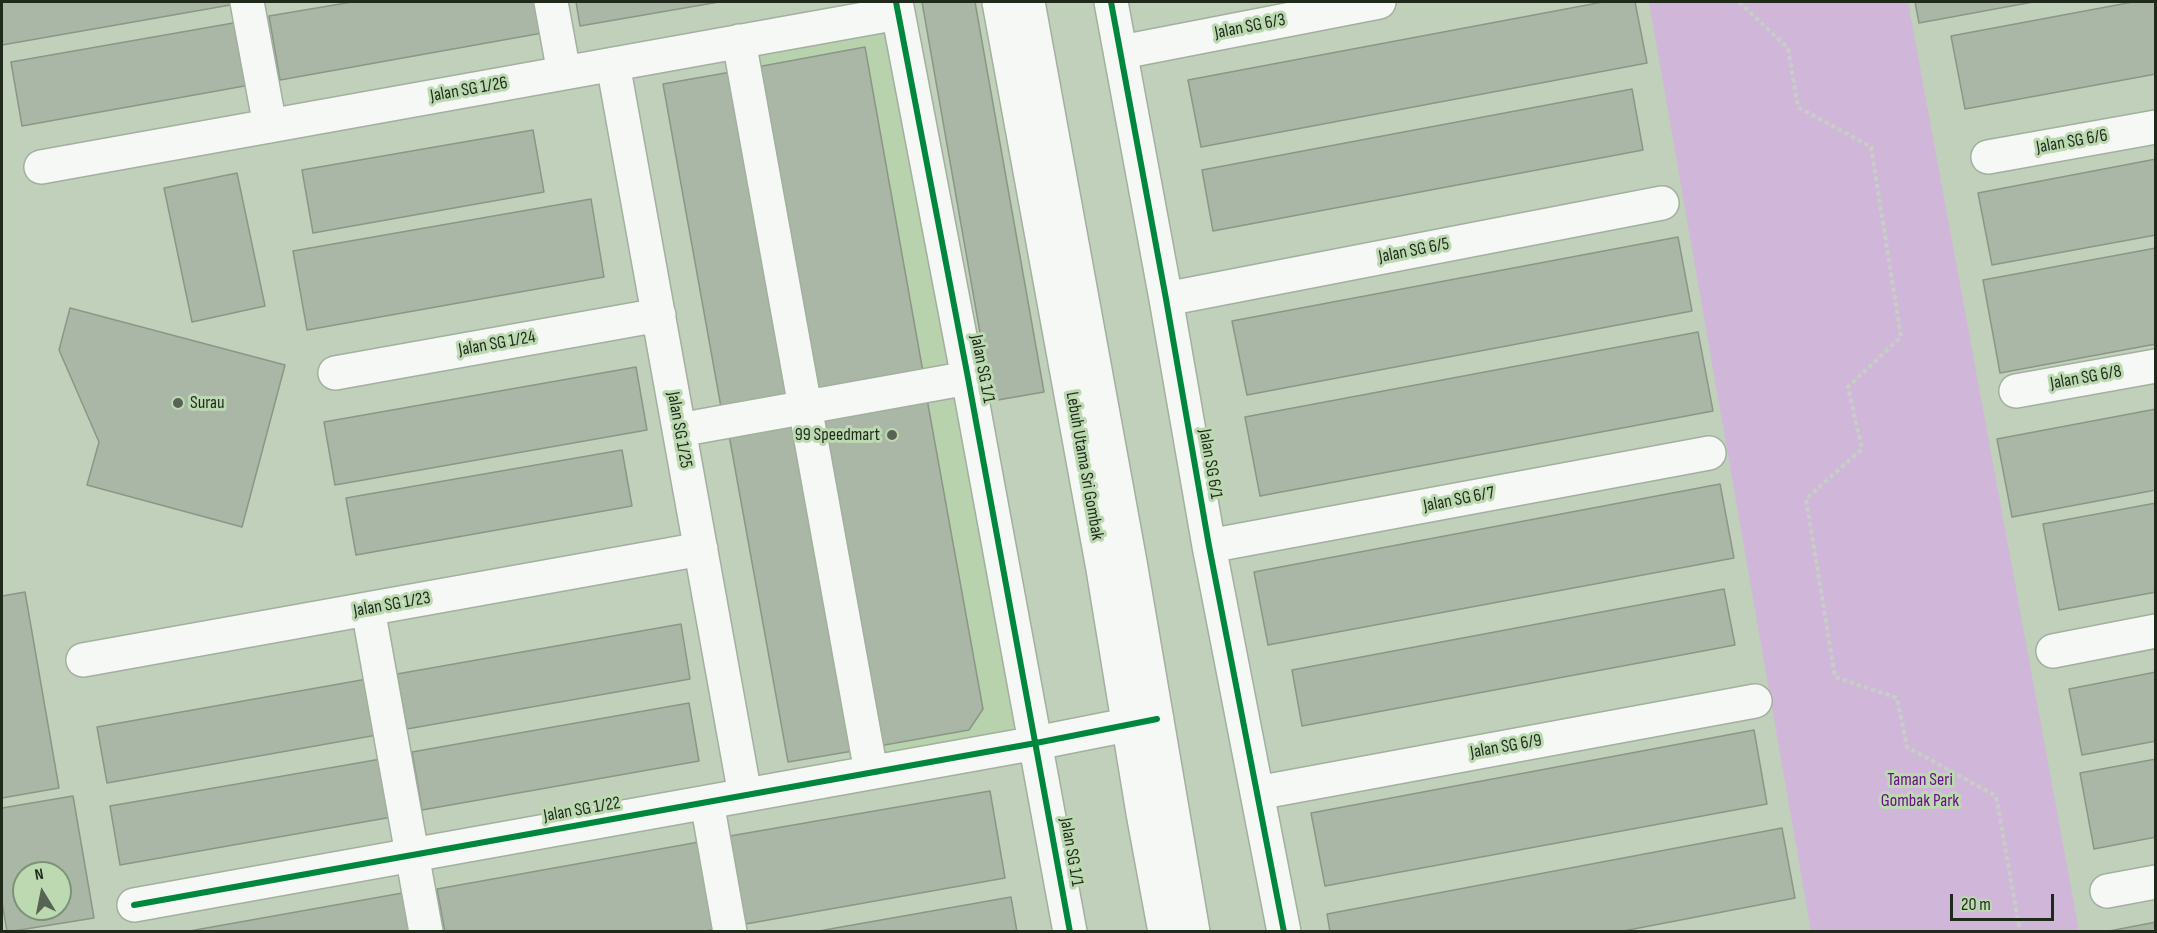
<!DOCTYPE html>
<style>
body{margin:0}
#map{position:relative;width:2157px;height:933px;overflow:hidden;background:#c0d0ba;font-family:"Sofia Sans Condensed",sans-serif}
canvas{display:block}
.frame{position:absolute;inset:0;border:3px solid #1f2a1b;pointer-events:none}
.north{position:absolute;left:12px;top:861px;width:60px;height:60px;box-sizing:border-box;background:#bcd9b1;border:2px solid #7d9375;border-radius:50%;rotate:350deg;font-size:16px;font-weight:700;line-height:24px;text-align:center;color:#1f2a1b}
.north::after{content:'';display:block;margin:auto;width:21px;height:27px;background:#576453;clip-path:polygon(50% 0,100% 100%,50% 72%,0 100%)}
.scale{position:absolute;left:1950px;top:894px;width:104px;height:27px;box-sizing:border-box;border:3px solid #1f2a1b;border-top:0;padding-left:8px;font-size:18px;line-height:21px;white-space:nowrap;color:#1f2a1b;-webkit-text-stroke:4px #bcd9b1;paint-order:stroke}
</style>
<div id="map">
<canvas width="2157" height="933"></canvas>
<div class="frame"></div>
<div class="north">N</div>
<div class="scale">20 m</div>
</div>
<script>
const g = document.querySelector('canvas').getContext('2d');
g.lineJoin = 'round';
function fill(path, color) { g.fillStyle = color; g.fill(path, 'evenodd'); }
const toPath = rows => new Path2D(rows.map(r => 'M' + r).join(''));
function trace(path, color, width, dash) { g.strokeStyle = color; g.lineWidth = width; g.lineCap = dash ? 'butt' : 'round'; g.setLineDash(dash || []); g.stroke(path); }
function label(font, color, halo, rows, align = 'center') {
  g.font = font + ' "Sofia Sans Condensed",sans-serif'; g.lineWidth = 6; g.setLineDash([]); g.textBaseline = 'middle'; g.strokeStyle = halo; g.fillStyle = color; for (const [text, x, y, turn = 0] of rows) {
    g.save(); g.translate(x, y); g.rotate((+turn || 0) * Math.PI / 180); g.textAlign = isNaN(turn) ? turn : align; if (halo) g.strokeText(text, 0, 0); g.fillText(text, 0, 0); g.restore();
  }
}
fill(toPath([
 [884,26,1017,734,878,756,753,50]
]), '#b8d2ae');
fill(toPath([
 [1649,2,1908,2,2079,931,1811,931]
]), '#d0b6d9');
const building = toPath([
 [2,2,235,2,236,4,2,45,2,2],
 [352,2,543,2,548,32,280,80,269,16,352,2],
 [576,2,719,2,580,26,576,2],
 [922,2,975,2,1044,392,992,401,922,2],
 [1603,2,1635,2,1647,63,1201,147,1188,80,1603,2],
 [1915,2,2033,2,1919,23,1915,2],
 [2133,2,2156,2,2156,74,1965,109,1951,36,2133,2],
 [239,22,250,85,22,126,11,62,239,22],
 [865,47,923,372,815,392,757,67,865,47],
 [731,72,789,395,721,407,663,84,731,72],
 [1632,89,1643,150,1213,231,1202,170,1632,89],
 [533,130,544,192,313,233,302,170,533,130],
 [2156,159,2156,235,1992,265,1978,193,2156,159],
 [237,173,265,306,192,322,164,188,237,173],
 [591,199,604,277,307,330,293,251,591,199],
 [1678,237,1692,311,1247,395,1232,321,1678,237],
 [2156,248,2156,344,2000,373,1983,280,2156,248],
 [70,308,285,365,242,527,87,485,99,442,59,350,70,308],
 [1698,332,1713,411,1260,496,1245,417,1698,332],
 [636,367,647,430,335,485,324,422,636,367],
 [927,399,983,709,969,730,879,746,820,419,927,399],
 [2156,409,2156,490,2012,517,1997,439,2156,409],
 [795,423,853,751,788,762,729,435,795,423],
 [622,450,632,506,356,555,346,498,622,450],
 [1720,484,1734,558,1268,645,1254,572,1720,484],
 [2156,503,2156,592,2059,610,2043,524,2156,503],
 [1724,589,1735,645,1302,726,1292,670,1724,589],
 [25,592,59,788,2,798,2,596,25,592],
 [681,624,690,679,407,729,397,674,681,624],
 [2156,672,2156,741,2082,755,2069,689,2156,672],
 [367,679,377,735,107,783,97,727,367,679],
 [689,703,699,761,422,810,412,752,689,703],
 [1754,730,1767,804,1325,886,1311,813,1754,730],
 [381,759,392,817,120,865,110,806,381,759],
 [2156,759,2156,837,2094,849,2080,773,2156,759],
 [990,791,1005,878,740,925,724,837,990,791],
 [73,796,94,918,7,932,2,902,2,808,73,796],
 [24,873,60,873,60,909,24,909,24,873],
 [1782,828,1795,898,1618,932,1330,932,1327,914,1782,828],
 [699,842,714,929,702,932,445,932,437,889,699,842],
 [408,892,415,932,184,932,408,892],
 [1011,897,1017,932,813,932,1011,897],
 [2156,922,2156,932,2104,932,2156,922]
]);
fill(building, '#abb7a6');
trace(building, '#8b9786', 1.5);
const minor = toPath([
 [247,2,270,126],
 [551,2,564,73],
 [896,2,968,378,1070,932],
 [999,2,1103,569,1143,813,1165,932],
 [1028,2,1130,562,1193,932],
 [1111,2,1166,299,1209,546,1284,932],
 [739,41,871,772],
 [1122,52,1379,2],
 [613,64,745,795],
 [1988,157,2156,127],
 [41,167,898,13],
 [1166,299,1662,203],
 [335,373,659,315],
 [2016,391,2156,366],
 [679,430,968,378],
 [1209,546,1709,453],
 [368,609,426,932],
 [2053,651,2156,631],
 [83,660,701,549],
 [1257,793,1755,701],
 [707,802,730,932],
 [2107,891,2156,882],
 [134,905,1036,743,1157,719]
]);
trace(minor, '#a3af9f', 36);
trace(toPath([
 [1739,2,1788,48,1798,107,1871,147,1901,337,1848,387,1862,449,1806,499,1835,677,1897,698,1907,747,1996,796,2020,932]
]), '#c8cdc7', 4, [4.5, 3]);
trace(minor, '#f6f8f5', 33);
trace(toPath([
 [896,2,968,378,1070,932],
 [1111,2,1166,299,1209,546,1284,932],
 [134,905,1036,743,1157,719]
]), '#00873e', 6);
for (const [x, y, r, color] of [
 [178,403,6,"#576453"],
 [892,435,6,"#576453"]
]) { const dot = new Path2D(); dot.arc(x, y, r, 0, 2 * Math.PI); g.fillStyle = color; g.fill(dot); trace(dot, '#bcd9b1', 2); }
label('18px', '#1f2a1b', '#bcd9b1', [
 ["Jalan SG 6/3",1250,27,-11],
 ["Jalan SG 1/26",469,90,-10],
 ["Jalan SG 6/6",2072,142,-10],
 ["Jalan SG 6/5",1414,251,-11],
 ["Jalan SG 1/24",497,344,-10],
 ["Jalan SG 1/1",982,369,79],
 ["Jalan SG 6/8",2086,378,-10],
 ["Jalan SG 1/25",679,430,80],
 ["Jalan SG 6/1",1210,464,80],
 ["Lebuh Utama Sri Gombak",1084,466,80],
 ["Jalan SG 6/7",1459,500,-11],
 ["Jalan SG 1/23",392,605,-10],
 ["Jalan SG 6/9",1506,747,-10],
 ["Jalan SG 1/22",582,810,-10],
 ["Jalan SG 1/1",1071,852,80]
]);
label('18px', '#1f2a1b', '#bcd9b1', [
 ["Surau",190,403],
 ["99 Speedmart",880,435,"right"]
], 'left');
label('18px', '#6e0e89', '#bcd9b1', [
 ["Taman Seri",1920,780],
 ["Gombak Park",1920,801]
]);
</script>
